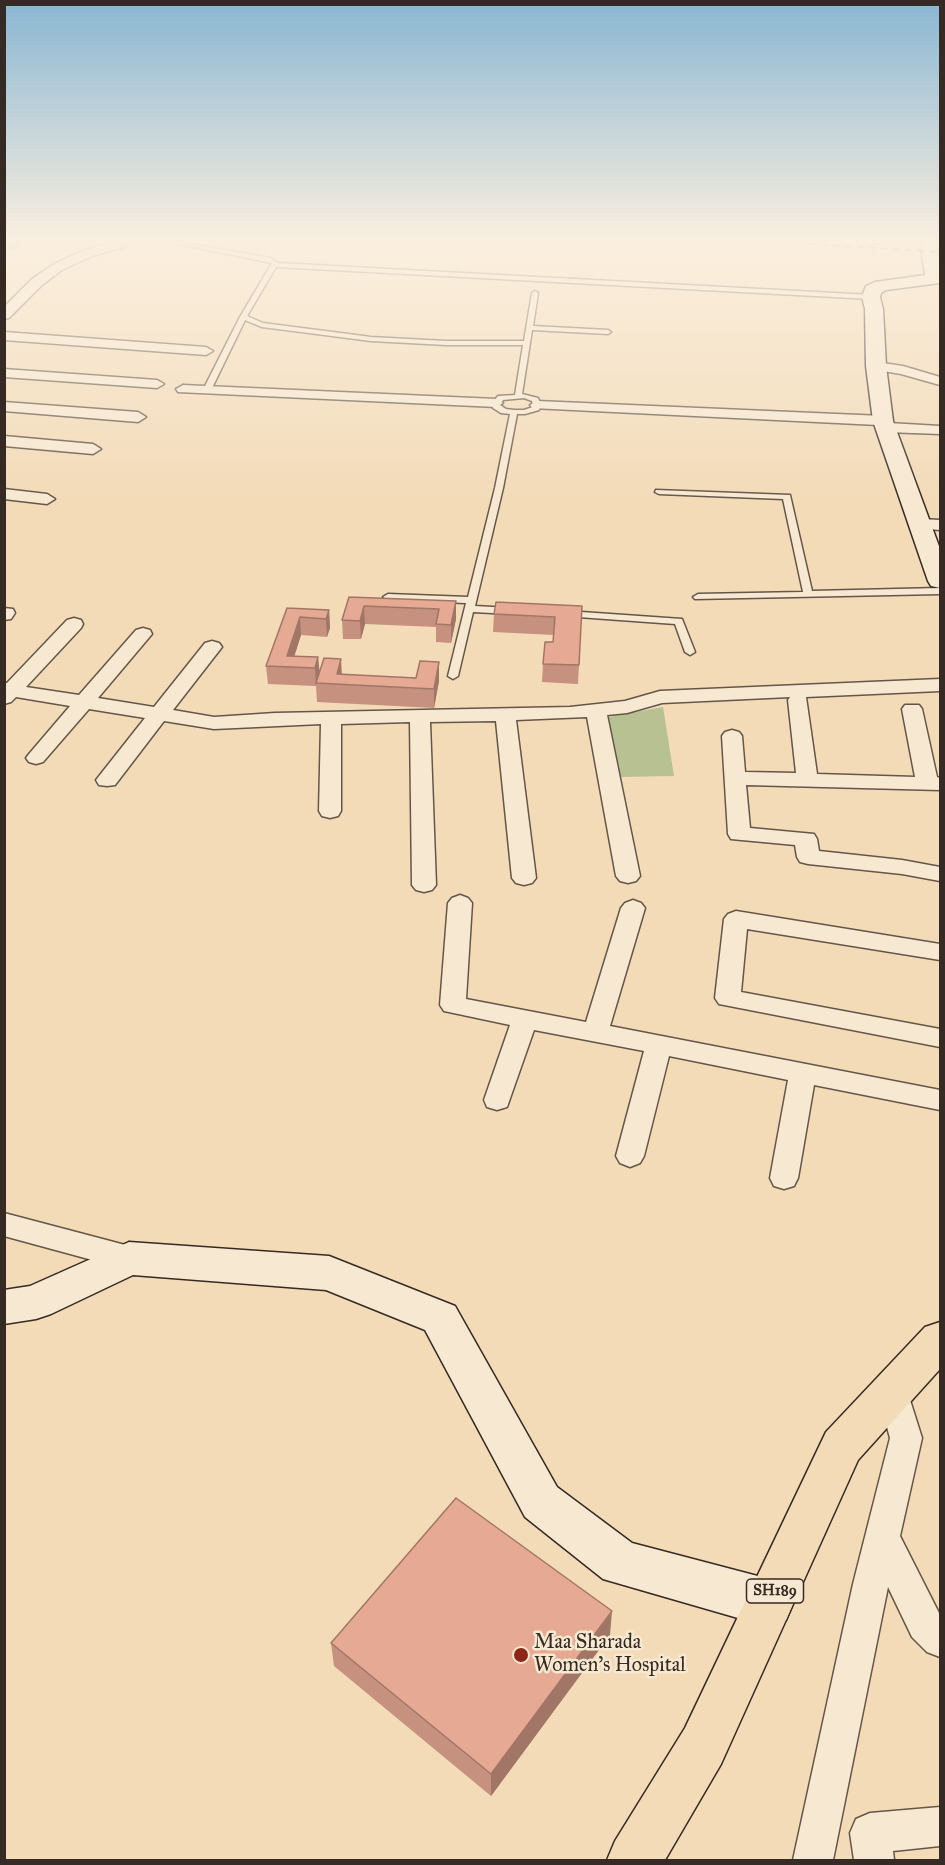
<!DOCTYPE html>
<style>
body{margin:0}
#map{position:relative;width:945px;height:1865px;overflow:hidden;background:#f3dbb8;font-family:"IM FELL Great Primer",serif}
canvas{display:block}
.frame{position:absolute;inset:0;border:6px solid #352a24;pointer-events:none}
</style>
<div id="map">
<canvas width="945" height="1865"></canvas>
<div class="frame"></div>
</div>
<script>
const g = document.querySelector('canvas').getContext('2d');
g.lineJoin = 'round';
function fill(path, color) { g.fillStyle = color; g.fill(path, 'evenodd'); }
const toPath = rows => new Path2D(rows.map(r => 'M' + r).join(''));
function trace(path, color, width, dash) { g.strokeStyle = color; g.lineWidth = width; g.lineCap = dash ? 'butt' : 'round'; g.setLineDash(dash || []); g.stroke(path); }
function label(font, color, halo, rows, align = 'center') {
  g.font = font + ' "IM FELL Great Primer",serif'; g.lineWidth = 5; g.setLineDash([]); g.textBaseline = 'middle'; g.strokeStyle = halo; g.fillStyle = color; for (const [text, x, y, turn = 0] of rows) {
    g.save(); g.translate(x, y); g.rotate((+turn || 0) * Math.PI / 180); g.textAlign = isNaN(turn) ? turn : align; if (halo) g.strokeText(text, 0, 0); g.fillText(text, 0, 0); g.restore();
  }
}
fill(toPath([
 [663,707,674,776,619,777,608,717]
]), '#b7c192');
const lane = toPath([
 [163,241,174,241,271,258,278,263,871,295,874,297,871,299,276,267,247,316,263,323,371,337,446,341,524,341,532,293,535,291,538,293,533,326,608,330,611,332,608,334,532,330,522,394,538,398,541,405,539,410,525,414,517,414,503,488,475,606,511,608,516,611,511,614,473,612,458,676,453,679,448,676,466,603,388,600,383,597,388,594,468,597,495,488,510,414,501,413,493,408,492,403,498,396,515,395,523,345,446,345,371,341,262,327,245,320,211,390,204,392,203,390,240,317,272,263,163,241],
 [524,398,532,401,533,407,524,410,514,410,506,409,500,405,503,400,524,398],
 [656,490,790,495,812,591,940,588,940,594,695,599,693,597,698,594,803,592,783,499,659,494,655,492,656,490],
 [567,611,682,619,695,652,690,655,685,652,675,624,564,616,562,614,567,611]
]);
const street = toPath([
 [9,241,21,241,17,247,13,248,7,244,9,241],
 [116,241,128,241,124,247,92,256,62,270,42,285,9,318,4,319,4,307,32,279,54,264,84,250,116,241],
 [4,332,206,347,213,351,206,355,4,340,4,332],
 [876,362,903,366,940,377,940,385,901,374,871,369,869,366,876,362],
 [4,369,157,380,164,384,157,388,4,377,4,369],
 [183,385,496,399,503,403,496,407,178,392,176,389,183,385],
 [537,401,883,416,888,418,889,423,940,426,940,434,885,432,880,430,878,425,532,408,530,405,537,401],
 [4,402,138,412,146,417,138,422,4,411,4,402],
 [4,436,93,444,101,449,93,454,4,446,4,436],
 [4,489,47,494,55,499,47,504,4,499,4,489],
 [921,519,940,520,940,530,915,528,913,524,915,520,921,519],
 [4,608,13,609,15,613,11,619,4,620,4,608],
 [74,618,81,620,83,624,81,628,26,687,79,695,136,630,143,628,150,630,152,634,98,698,154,707,205,643,212,641,219,643,222,647,173,710,214,717,275,713,570,707,625,701,660,691,940,679,940,691,806,697,817,774,915,777,902,709,905,705,919,705,922,709,937,777,940,778,940,790,746,785,750,828,814,834,817,839,819,851,902,860,940,867,940,881,902,874,808,864,800,862,797,857,795,845,731,839,728,834,722,736,725,732,732,730,739,732,742,736,745,772,796,773,788,700,790,697,662,703,627,713,607,715,640,876,636,881,628,883,620,881,616,876,587,717,516,720,536,878,532,883,524,885,516,883,512,878,496,721,430,722,436,885,432,890,424,892,416,890,412,885,410,722,341,724,341,811,338,816,330,818,322,816,319,811,321,724,214,729,164,721,115,785,107,786,99,785,96,780,145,718,89,709,43,762,36,764,29,762,26,758,29,754,70,706,16,697,11,702,4,704,4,683,7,683,67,620,74,618],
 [460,895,468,898,472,903,466,999,586,1022,621,908,625,903,633,900,641,903,645,908,610,1026,940,1090,940,1110,814,1085,798,1178,794,1186,784,1189,774,1186,770,1178,788,1080,669,1056,644,1156,640,1163,630,1167,620,1163,616,1156,644,1051,534,1030,507,1107,497,1110,487,1107,484,1100,510,1025,444,1011,440,1005,448,903,452,898,460,895],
 [736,911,940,944,940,960,747,929,741,992,940,1029,940,1047,719,1004,715,998,724,919,728,914,736,911],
 [4,1213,129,1246,139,1250,144,1258,139,1266,129,1270,4,1236,4,1213],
 [893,1377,904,1381,922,1438,900,1536,940,1615,940,1657,927,1652,912,1637,888,1587,833,1860,793,1860,853,1584,890,1438,877,1391,882,1381,893,1377],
 [940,1807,940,1846,893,1851,894,1860,854,1860,850,1833,856,1819,870,1813,940,1807]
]);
const secondary = toPath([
 [920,241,936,241,940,266,940,283,886,290,881,293,880,297,883,309,886,366,893,421,940,549,940,588,931,586,928,581,873,421,866,366,865,309,862,297,866,286,875,282,925,275,920,241],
 [129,1242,329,1256,455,1306,557,1487,632,1543,769,1579,786,1586,793,1603,786,1620,769,1627,603,1579,525,1517,425,1330,326,1290,133,1275,51,1314,36,1319,4,1324,4,1290,30,1286,129,1242]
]);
const primary = toPath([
 [940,1322,940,1369,858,1460,721,1764,665,1860,607,1860,615,1841,685,1728,826,1432,925,1327,940,1322]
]);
trace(lane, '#645649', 3);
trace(street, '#645649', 3);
trace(secondary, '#352a24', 3);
trace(primary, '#352a24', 3);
fill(lane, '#f7e8d1');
fill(street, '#f7e8d1');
fill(secondary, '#f7e8d1');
fill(primary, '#f3dbb8');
trace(toPath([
 [762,241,940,252]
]), '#352a24', 2, [6, 6]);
fill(toPath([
 [349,597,456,601,456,619,451,643,436,642,436,627,365,624,361,639,343,639,342,620],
 [582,606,578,684,542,682,543,664,553,642,554,635,493,632,494,614],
 [287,608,329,610,330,628,327,637,301,635,294,656,318,657,319,672,439,681,434,708,317,702,316,686,268,684,266,666],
 [610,1635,491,1796,334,1666,331,1643]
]), '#c6917e');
fill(toPath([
 [456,601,456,619,451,643,451,625],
 [364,606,365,624,361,639,360,621],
 [329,610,330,628,327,637,326,619],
 [300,617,301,635,291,667,287,656],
 [318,657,320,675,316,683,316,687,315,668],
 [341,659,342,677,337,674],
 [439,662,439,681,434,708,434,689],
 [612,1611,610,1635,491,1796,491,1774]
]), '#a17667');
const building = toPath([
 [349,597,456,601,451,625,436,624,439,609,364,606,360,621,342,620,349,597],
 [496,602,582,606,579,665,543,664,545,642,553,642,555,617,494,614,496,602],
 [287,608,329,610,326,619,300,617,287,656,318,657,315,668,266,666,287,608],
 [324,658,341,659,337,674,416,678,420,661,439,662,434,689,316,683,324,658],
 [456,1498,612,1611,491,1774,331,1643,456,1498]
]);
fill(building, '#e6a993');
trace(building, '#a17667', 1.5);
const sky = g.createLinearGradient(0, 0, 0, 502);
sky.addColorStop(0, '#89b6d3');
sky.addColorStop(0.48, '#faefdf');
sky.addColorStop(1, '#faefdf00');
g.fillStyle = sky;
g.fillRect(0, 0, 945, 502);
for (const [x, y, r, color] of [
 [521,1655,8,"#8f2418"]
]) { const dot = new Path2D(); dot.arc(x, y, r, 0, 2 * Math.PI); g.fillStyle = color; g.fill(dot); trace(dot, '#f7e8d1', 2); }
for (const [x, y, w] of [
 [775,1591,57]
]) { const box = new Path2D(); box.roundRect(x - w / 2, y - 12, w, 24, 4.5); g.fillStyle = '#f7e8d1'; g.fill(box); trace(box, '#352a24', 1.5); }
label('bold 15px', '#352a24', null, [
 ["SH189",775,1591]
]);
label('20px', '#352a24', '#f7e8d1', [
 ["Maa Sharada",534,1643],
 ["Women's Hospital",534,1666]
], 'left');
</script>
